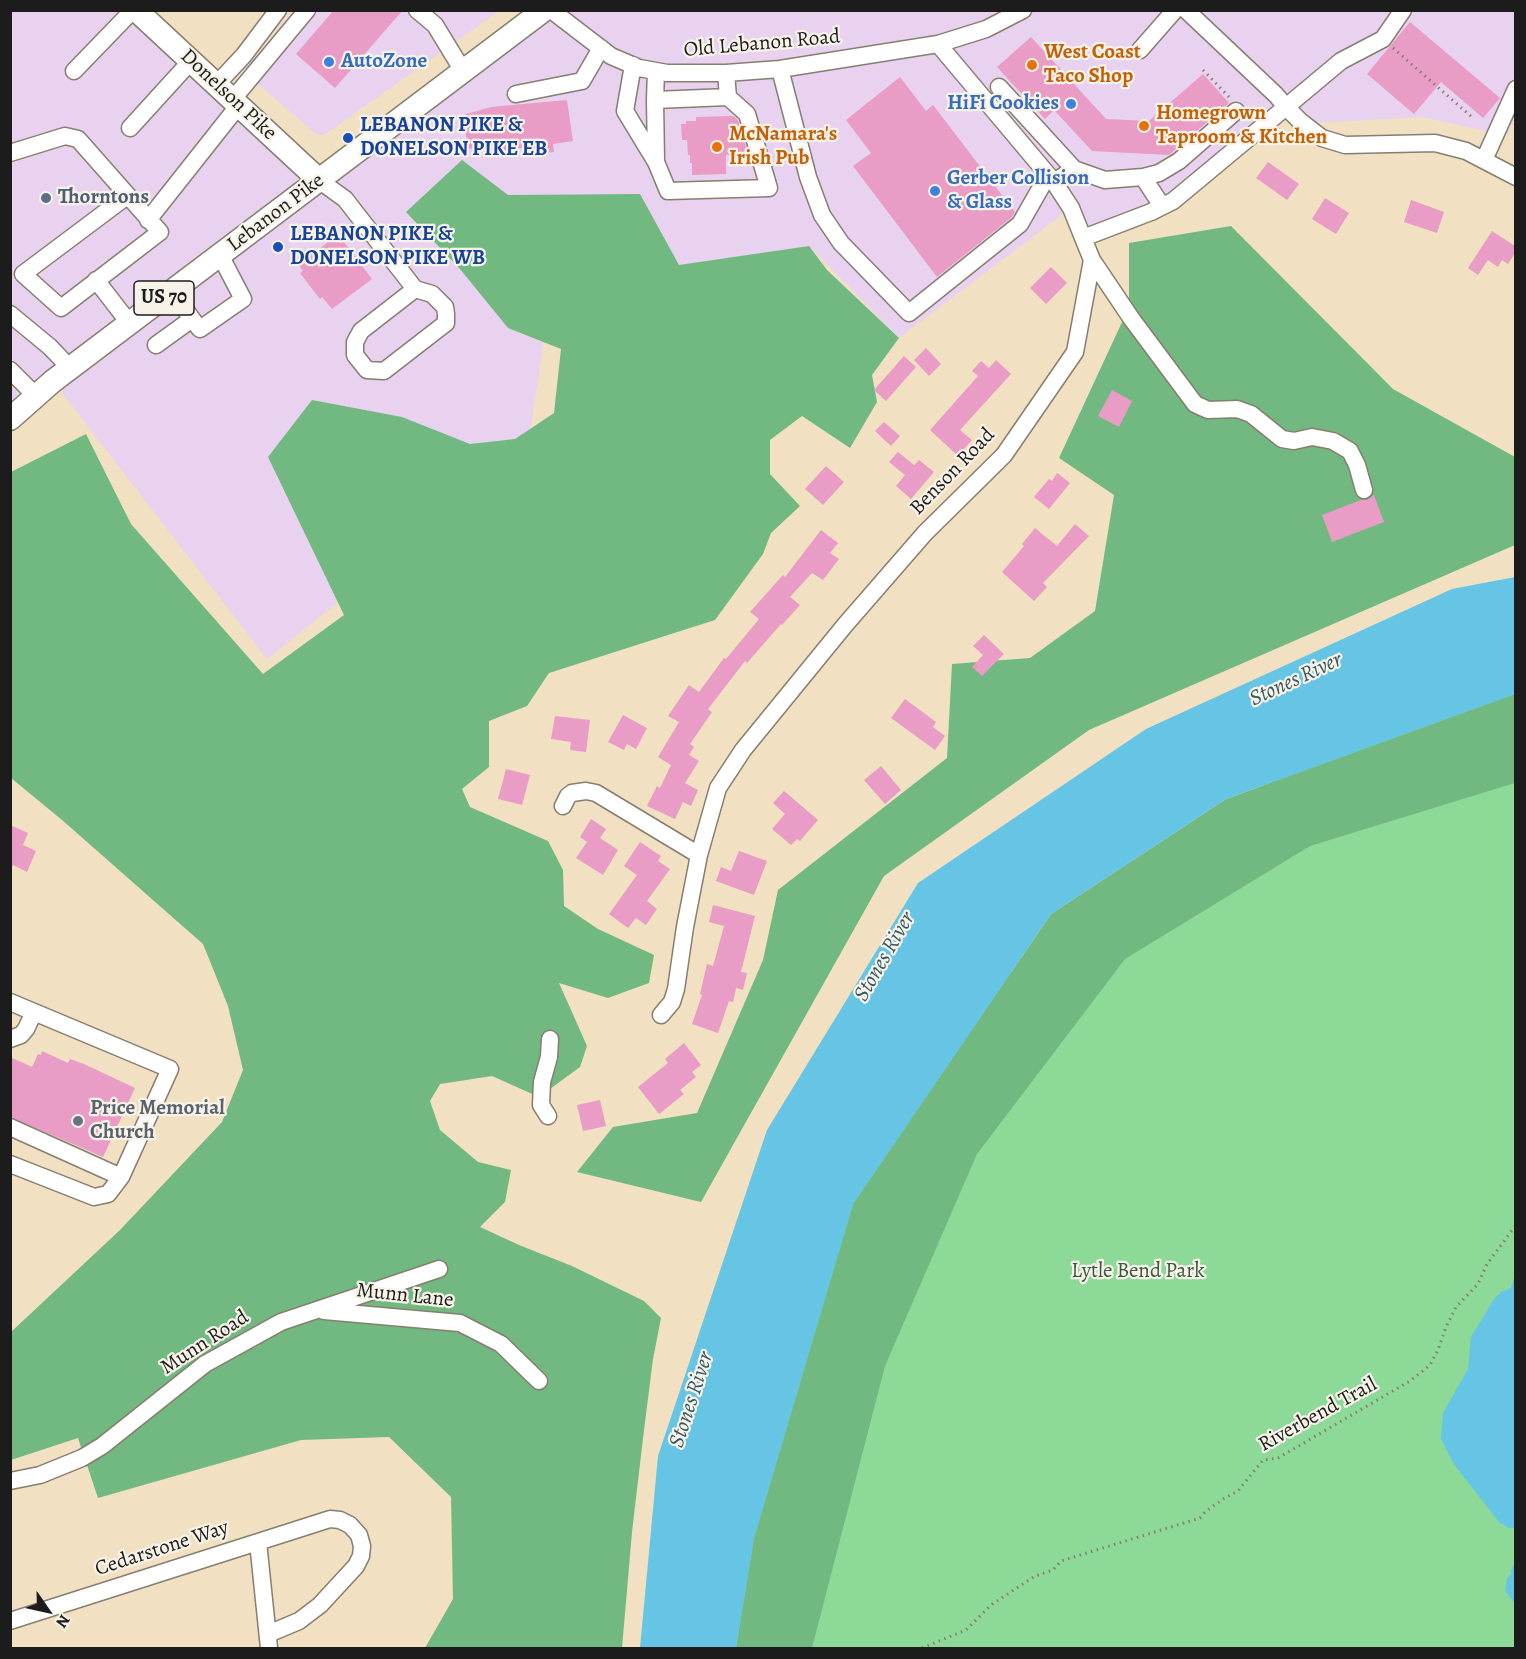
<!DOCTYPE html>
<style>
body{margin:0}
#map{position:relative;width:1526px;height:1659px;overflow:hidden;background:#f1e0c2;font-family:Alegreya,serif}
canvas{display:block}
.frame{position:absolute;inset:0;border:12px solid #1c1c1c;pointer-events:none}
.north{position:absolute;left:18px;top:1581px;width:60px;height:60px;-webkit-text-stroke:4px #f7f3e8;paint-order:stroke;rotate:124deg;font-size:16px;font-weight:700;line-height:24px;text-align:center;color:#1c1c1c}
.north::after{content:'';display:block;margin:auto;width:21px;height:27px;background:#1c1c1c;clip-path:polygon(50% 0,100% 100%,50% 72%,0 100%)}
</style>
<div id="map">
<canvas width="1526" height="1659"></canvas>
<div class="frame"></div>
<div class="north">N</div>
</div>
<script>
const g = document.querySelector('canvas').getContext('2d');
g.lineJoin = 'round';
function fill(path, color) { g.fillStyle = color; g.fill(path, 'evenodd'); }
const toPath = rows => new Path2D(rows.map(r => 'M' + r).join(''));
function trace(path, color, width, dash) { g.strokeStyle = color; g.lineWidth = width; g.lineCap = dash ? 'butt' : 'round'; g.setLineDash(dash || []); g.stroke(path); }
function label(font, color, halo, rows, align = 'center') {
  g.font = font + ' Alegreya,serif'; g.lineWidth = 4.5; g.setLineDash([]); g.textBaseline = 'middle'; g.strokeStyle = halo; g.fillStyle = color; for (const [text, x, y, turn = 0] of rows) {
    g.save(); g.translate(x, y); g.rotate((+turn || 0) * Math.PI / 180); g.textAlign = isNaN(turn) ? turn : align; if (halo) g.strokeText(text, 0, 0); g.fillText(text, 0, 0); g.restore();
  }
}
fill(toPath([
 [11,11,136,11,320,180,544,11,1515,11,1515,117,1507,136,1423,117,1313,123,1286,107,1173,201,1083,238,1071,208,899,338,809,246,679,266,553,280,527,452,267,659,53,381,11,419],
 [293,11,499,11,324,135,317,135,243,71]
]), '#e8d2ef');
fill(toPath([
 [1515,603,1515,1648,648,1648,774,1146]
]), '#8cd998');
fill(toPath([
 [462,160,508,195,640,194,679,265,809,246,827,270,899,338,872,375,877,402,850,448,802,416,770,440,770,474,800,506,771,533,763,554,715,620,549,673,527,706,489,721,489,767,462,789,470,807,548,841,563,870,564,906,598,929,654,955,649,983,608,998,559,983,587,1046,580,1067,539,1097,492,1076,440,1084,430,1101,440,1130,478,1162,511,1170,505,1202,480,1227,519,1245,572,1266,644,1301,661,1318,653,1359,644,1430,632,1532,622,1648,425,1648,453,1599,451,1497,389,1437,301,1440,98,1498,78,1438,11,1460,11,1332,120,1230,222,1122,243,1070,228,1006,203,944,62,820,11,778,11,472,86,434,131,524,263,674,344,615,268,457,312,400,402,417,470,444,515,439,554,413,561,349,508,328,460,269,406,212],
 [1231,226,1393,389,1515,457,1515,545,1089,730,884,876,701,1202,577,1172,613,1127,697,1113,763,960,778,890,947,758,952,664,1030,658,1095,611,1114,495,1059,458,1129,307,1129,243],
 [1515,694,1515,783,1310,846,1125,959,977,1154,885,1366,812,1648,736,1648,754,1538,853,1204,1051,914,1226,799]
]), '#71b980');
fill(toPath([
 [1515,577,1515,694,1226,799,1051,914,853,1204,754,1538,736,1648,640,1648,658,1456,767,1130,918,883,1146,729,1452,589],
 [1515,1273,1515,1528,1509,1528,1499,1522,1453,1463,1441,1439,1443,1413,1468,1369,1471,1337,1494,1299,1501,1292,1511,1288],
 [1515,1562,1515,1604,1505,1590,1507,1579,1511,1574,1511,1570]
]), '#66c4e4');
fill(toPath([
 [334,10,403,10,335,88,296,54],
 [1410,22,1500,98,1483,118,1441,82,1414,114,1367,74],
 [1031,37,1106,119,1149,121,1203,74,1229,103,1169,155,1092,151,1054,110,1045,119,997,67],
 [900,77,926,111,933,105,1015,212,1012,217,937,277,853,166,871,153,846,120],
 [567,100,573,141,553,144,554,152,528,155,527,147,494,152,494,145,468,149,463,115,491,107],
 [733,116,738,120,746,147,746,154,726,155,726,174,692,175,692,163,690,163,690,155,688,155,687,140,682,140,681,124,686,124,686,121,696,121,696,117],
 [1268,162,1299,184,1287,200,1256,178],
 [1325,198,1349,213,1336,234,1312,219],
 [1411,200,1444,212,1437,233,1404,222],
 [1492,231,1515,246,1515,253,1508,264,1502,260,1498,267,1488,260,1478,275,1468,268],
 [338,234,372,279,332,309,322,297,320,299,300,273,303,271,295,260,312,247,315,252],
 [1051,267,1067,283,1046,304,1030,288],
 [926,348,941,364,929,376,914,360],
 [904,356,916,367,886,401,874,390],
 [996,360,1011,374,960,430,972,440,958,456,930,430,978,376,972,371,981,361,989,368],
 [1112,390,1132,401,1119,427,1098,416],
 [884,422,900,436,891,446,875,431],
 [898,452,914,465,919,460,934,472,911,499,896,486,905,475,889,462],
 [826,466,844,482,823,505,805,489],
 [1057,473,1070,483,1049,509,1034,497,1049,479,1052,481],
 [1374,495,1384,522,1332,542,1322,515,1361,500,1367,500],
 [1075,524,1089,536,1043,583,1047,587,1034,601,1002,572,1024,546,1022,544,1035,528,1057,546],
 [821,530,838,543,830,553,839,559,823,580,812,573,790,597,800,605,782,625,781,624,747,663,745,661,708,709,712,712,690,744,694,747,689,755,699,761,685,783,698,790,691,806,683,802,675,819,647,806,657,786,660,788,671,765,658,757,679,722,668,716,689,685,699,692,724,658,726,659,759,619,750,612,783,575,785,577],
 [984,635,1004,654,982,676,972,667,983,655,973,646],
 [905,699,936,722,933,727,945,736,935,750,891,718],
 [623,715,647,728,636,749,627,744,624,750,608,742],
 [555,716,590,720,586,752,570,750,571,742,551,739],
 [881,766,901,790,885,804,864,780],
 [506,769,530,775,522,805,498,799],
 [784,791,818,820,800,841,797,839,791,845,772,829,785,814,773,803],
 [591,819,606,829,600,838,618,850,603,875,576,858,587,842,580,837],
 [10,825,28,833,23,845,36,851,27,872,13,865,10,871],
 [640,842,661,856,658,861,670,869,647,901,657,909,646,925,636,918,628,928,609,914,637,875,624,866],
 [739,851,767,861,754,895,716,881,721,867,731,871],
 [713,905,755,916,741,972,747,973,743,990,736,988,733,1002,729,1001,718,1033,692,1024,702,995,700,994,707,964,713,966,724,926,709,922],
 [684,1043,701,1065,692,1072,696,1077,680,1090,684,1094,659,1114,638,1087,668,1063,665,1059],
 [42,1051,68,1063,70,1059,84,1064,135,1088,103,1157,10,1117,10,1057,32,1067,38,1054,41,1055],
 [600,1100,606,1126,583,1131,577,1105]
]), '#e99cc5');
const minor = toPath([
 [417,10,435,25,463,71],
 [551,10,611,56,639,68,667,73,726,73,780,69,938,44,986,29,1023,10],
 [1186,10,1276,95,1286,107,1341,61,1383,39,1403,10],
 [1140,50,1175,10],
 [633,65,625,111,656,162,668,191,769,188,747,114,728,97,726,73],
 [780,69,808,177,822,215,841,243,909,313,1020,224,1048,175],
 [74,71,133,10],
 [656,71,655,100,728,97],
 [217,84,244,55,278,10],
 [999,87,1074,169],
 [516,94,582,81,601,48],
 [233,99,307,10],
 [655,100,656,162],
 [130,128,191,61],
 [10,153,65,136,78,139,160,232,61,308,23,274,127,196],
 [1484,160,1516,89],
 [1143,177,1162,206],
 [320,181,345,199,415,289,432,294,445,307,446,314,446,323,384,371,367,370,355,355,355,342,361,331,415,289],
 [1054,182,1074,169,1105,180,1143,177,1159,173,1179,161,1236,111],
 [148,220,239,105],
 [1083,238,1151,212,1173,201,1286,107,1300,121,1322,138,1345,145,1435,143,1466,151,1516,177],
 [1092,260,1131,318,1195,404,1208,410,1237,409,1251,414,1282,439,1294,441,1312,437,1333,441,1350,451,1357,465,1364,490],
 [96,280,130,324],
 [172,291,192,319],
 [10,314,50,347,70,368],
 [156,345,192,319,200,329,243,299,220,255],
 [10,370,36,396],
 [563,806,568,796,572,793,586,791,596,793,699,855],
 [10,1002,170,1069,121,1177,10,1127],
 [661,1015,672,1002,676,989,685,927,699,855,718,788,743,750,845,625,925,533,1004,455,1075,352,1092,260,1071,208,1054,182,938,44],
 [10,1039,21,1035,26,1029,34,1012],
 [548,1116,541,1105,542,1082,549,1057,550,1039],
 [10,1164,94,1197,108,1194,121,1177],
 [324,1311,460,1323,501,1344,539,1381],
 [10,1481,40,1475,82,1458,102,1446,205,1364,281,1322,439,1269],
 [258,1542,330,1519,340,1520,350,1525,359,1535,362,1546,361,1556,356,1566,320,1605,299,1621,268,1634],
 [10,1621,258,1542,269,1648]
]);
const major = toPath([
 [136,10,320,181],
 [10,419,53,381,544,10]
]);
trace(minor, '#867e6f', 19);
trace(major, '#867e6f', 25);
trace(toPath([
 [1393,48,1473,118],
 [1203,70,1229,97],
 [922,1648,966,1630,991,1605,1035,1576,1053,1570,1061,1561,1200,1518,1205,1512,1223,1499,1238,1491,1263,1460,1278,1458,1410,1381,1430,1365,1438,1350,1446,1327,1456,1307,1478,1284,1487,1264,1516,1225]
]), '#867e6f', 3, [1.5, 4.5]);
trace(minor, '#fff', 16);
trace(major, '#fff', 22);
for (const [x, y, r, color] of [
 [329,62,6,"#3f7fe0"],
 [1032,65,6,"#e8710a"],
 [1071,104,6,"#3f7fe0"],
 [1144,126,6,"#e8710a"],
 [348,138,6,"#1a4fb4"],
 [717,147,6,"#e8710a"],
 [935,191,6,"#3f7fe0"],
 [46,198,6,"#5c6f8a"],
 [278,247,6,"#1a4fb4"],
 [78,1121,6,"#6b7280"]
]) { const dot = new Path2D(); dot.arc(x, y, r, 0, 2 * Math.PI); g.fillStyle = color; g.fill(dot); trace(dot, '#f7f3e8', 2); }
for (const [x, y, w] of [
 [164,298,60]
]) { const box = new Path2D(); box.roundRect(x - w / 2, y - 17, w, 34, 4.5); g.fillStyle = '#f7f3e8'; g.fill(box); trace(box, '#1c1c1c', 1.5); }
label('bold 20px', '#1c1c1c', null, [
 ["US 70",164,298]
]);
label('21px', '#1c1c1c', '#f7f3e8', [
 ["Old Lebanon Road",762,44,-5],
 ["Donelson Pike",228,95,43],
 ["Lebanon Pike",276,213,-37],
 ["Benson Road",953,472,-46],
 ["Munn Lane",405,1296,6],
 ["Munn Road",205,1343,-33],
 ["Riverbend Trail",1318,1415,-29],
 ["Cedarstone Way",162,1549,-18]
]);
label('bold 21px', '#c56008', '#f7f3e8', [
 ["West Coast",1044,53],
 ["Taco Shop",1044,77],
 ["Homegrown",1156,114],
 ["Taproom & Kitchen",1156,138],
 ["McNamara's",729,135],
 ["Irish Pub",729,159]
], 'left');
label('bold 21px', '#366cbe', '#f7f3e8', [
 ["AutoZone",341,62],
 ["HiFi Cookies",1059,104,"right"],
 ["Gerber Collision",947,179],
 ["& Glass",947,203]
], 'left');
label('bold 21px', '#164399', '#f7f3e8', [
 ["LEBANON PIKE &",360,126],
 ["DONELSON PIKE EB",360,150],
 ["LEBANON PIKE &",290,235],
 ["DONELSON PIKE WB",290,259]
], 'left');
label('bold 21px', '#4e5e75', '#f7f3e8', [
 ["Thorntons",58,198]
], 'left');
label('bold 21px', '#5b616d', '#f7f3e8', [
 ["Price Memorial",90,1109],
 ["Church",90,1133]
], 'left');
label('21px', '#3e5541', '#f7f3e8', [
 ["Lytle Bend Park",1138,1272]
]);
label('italic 22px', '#365762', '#f7f3e8', [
 ["Stones River",1296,680,-25],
 ["Stones River",885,957,-60],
 ["Stones River",692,1400,-72]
]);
</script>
